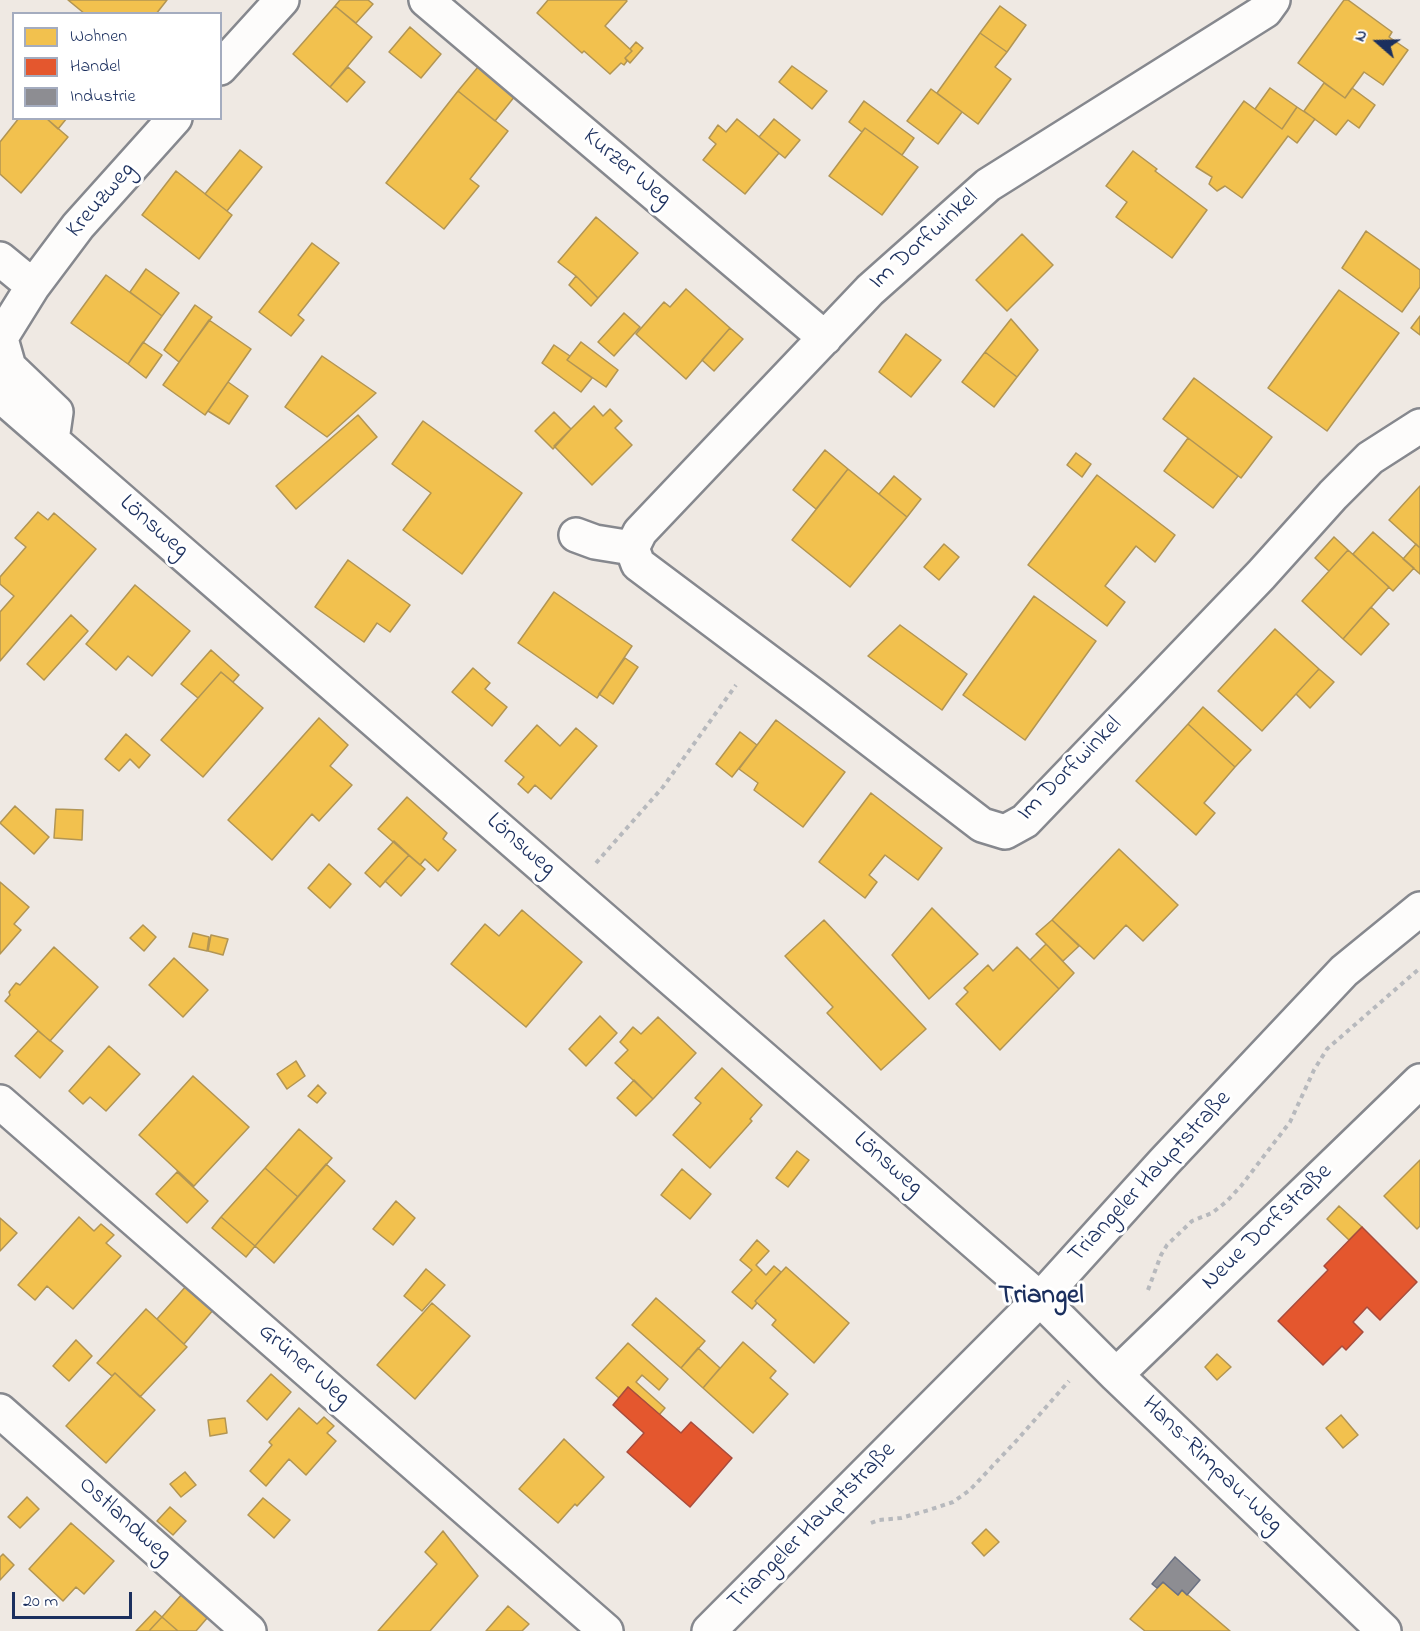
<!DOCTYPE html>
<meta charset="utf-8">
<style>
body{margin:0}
#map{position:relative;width:1420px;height:1631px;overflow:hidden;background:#efe9e3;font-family:"Indie Flower",sans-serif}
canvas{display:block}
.legend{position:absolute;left:12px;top:12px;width:210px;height:108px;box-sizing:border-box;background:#fff;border:2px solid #a4acbf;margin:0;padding:8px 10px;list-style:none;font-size:18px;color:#1b2f5e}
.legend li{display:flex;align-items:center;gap:12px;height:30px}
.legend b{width:30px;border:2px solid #a4acbf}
.north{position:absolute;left:1348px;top:12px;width:60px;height:60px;-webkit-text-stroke:4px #fff;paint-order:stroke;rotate:290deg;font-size:16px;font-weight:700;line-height:24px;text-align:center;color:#1b2f5e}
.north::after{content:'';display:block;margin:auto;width:21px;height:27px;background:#1b2f5e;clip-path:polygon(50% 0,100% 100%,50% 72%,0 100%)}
.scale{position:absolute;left:12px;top:1592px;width:120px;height:27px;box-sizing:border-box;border:3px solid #1b2f5e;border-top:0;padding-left:8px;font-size:18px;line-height:21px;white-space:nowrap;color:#1b2f5e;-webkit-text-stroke:4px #fff;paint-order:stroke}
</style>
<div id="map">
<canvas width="1420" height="1631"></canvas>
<ul class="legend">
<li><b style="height:16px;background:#f2c14e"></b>Wohnen</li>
<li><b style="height:16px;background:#e4572e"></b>Handel</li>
<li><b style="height:16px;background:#8d8d92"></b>Industrie</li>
</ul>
<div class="north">N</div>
<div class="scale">20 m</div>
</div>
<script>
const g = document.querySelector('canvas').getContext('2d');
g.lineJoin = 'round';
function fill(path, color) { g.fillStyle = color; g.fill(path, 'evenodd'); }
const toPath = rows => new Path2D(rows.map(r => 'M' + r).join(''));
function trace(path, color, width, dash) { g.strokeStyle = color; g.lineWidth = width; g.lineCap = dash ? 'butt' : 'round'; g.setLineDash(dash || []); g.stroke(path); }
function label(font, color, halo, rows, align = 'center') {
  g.font = font + ' "Indie Flower",sans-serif'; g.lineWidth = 6; g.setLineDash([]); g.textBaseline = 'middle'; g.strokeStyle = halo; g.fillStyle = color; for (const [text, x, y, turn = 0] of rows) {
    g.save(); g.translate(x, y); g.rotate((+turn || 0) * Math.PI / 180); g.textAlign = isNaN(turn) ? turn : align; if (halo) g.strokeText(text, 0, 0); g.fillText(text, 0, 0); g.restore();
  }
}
const homes = toPath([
 [68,0,167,0,156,14,85,14,68,0],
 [340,0,368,0,373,4,356,23,335,6,340,0],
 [548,0,626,0,627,1,605,26,632,51,625,58,627,61,624,65,621,63,610,74,584,51,582,53,537,13,548,0],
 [1344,0,1348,0,1392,32,1389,37,1408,50,1383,85,1364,72,1345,98,1298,63,1344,0],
 [335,6,372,37,330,87,293,54,335,6],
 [1000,6,1026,25,1007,52,980,33,1000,6],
 [410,27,441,54,421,78,389,52,410,27],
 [980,33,1007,52,995,67,1011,79,978,124,937,93,980,33],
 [636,42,643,48,630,63,625,58,632,51,630,49,636,42],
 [792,66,827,91,812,109,779,82,792,66],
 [348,67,365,82,347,102,330,87,348,67],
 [478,67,515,96,495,121,458,91,478,67],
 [1324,83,1345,98,1352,88,1375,105,1359,128,1348,120,1336,135,1304,111,1324,83],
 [1270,88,1297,107,1282,129,1255,109,1270,88],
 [931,89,962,112,938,144,907,121,931,89],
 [458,91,508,131,470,179,479,186,444,229,386,183,458,91],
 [864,101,914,138,902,155,865,128,862,132,849,122,864,101],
 [1244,101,1282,129,1297,107,1315,119,1297,143,1288,136,1242,198,1225,186,1217,191,1209,184,1212,177,1196,167,1244,101],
 [19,118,46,118,68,137,21,193,0,174,0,142,19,118],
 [46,118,67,118,58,129,46,118],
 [737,119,779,153,745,194,703,160,716,144,709,138,718,125,726,132,737,119],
 [774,119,800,140,785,158,759,137,774,119],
 [865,128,918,167,882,215,829,176,865,128],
 [240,150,262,167,227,211,205,194,240,150],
 [1133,151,1157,169,1155,171,1207,210,1172,258,1116,217,1127,202,1106,186,1133,151],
 [176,171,232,215,199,259,142,215,176,171],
 [596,217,638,253,598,298,576,276,558,262,596,217],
 [1366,231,1420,270,1420,287,1402,312,1342,268,1366,231],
 [1022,234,1053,265,1007,311,976,280,1022,234],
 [312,243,339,263,298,315,304,320,291,336,259,312,312,243],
 [146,269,179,293,162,316,130,292,146,269],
 [106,275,162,316,128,364,71,323,106,275],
 [576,276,598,298,591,306,569,285,576,276],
 [686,289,730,328,686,379,636,334,664,302,670,307,686,289],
 [1339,290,1399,333,1327,431,1268,388,1339,290],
 [195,305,212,317,179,362,164,350,195,305],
 [624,313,640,327,614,356,598,342,624,313],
 [1420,316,1420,335,1411,328,1420,316],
 [1011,319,1038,350,1017,377,985,352,1011,319],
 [209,320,251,349,205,415,163,385,209,320],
 [730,328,743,339,714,371,702,360,730,328],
 [906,334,941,360,911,397,879,372,906,334],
 [143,342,162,355,146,378,128,364,143,342],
 [581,342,618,370,606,387,567,360,581,342],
 [554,345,570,356,567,360,592,378,581,392,542,363,554,345],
 [985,352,1017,377,994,407,962,382,985,352],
 [322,356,376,393,327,437,285,407,322,356],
 [1194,378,1272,437,1241,478,1163,419,1194,378],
 [228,382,248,396,229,424,208,411,228,382],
 [594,406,603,416,610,409,622,421,615,428,632,445,592,485,554,446,594,406],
 [554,412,571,429,553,449,535,431,554,412],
 [358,415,377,437,296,509,276,486,358,415],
 [423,421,522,493,462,574,403,530,431,493,392,464,423,421],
 [1188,438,1238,476,1213,508,1164,471,1188,438],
 [825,450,848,469,816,509,793,490,825,450],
 [1076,453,1091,464,1082,477,1067,465,1076,453],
 [848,469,907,517,850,587,792,540,848,469],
 [1097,475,1175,535,1155,562,1136,546,1105,586,1125,602,1107,626,1028,565,1097,475],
 [894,476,921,499,907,517,879,494,894,476],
 [1420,486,1420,548,1389,520,1420,486],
 [38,512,48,520,54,513,96,549,0,661,0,612,14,596,0,584,0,577,26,547,15,538,38,512],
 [1373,532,1414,568,1393,591,1353,554,1373,532],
 [1334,537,1348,550,1329,571,1315,558,1334,537],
 [944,544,959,557,939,580,924,567,944,544],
 [1416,544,1420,548,1420,574,1403,559,1416,544],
 [1348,550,1389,587,1343,639,1302,601,1348,550],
 [348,560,410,605,390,632,377,623,364,642,315,607,348,560],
 [135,585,190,631,152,676,128,656,116,670,86,644,135,585],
 [554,592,632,646,597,698,518,643,554,592],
 [1034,596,1096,641,1025,740,963,695,1034,596],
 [1371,607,1389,624,1361,655,1343,639,1371,607],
 [71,615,88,631,44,680,27,664,71,615],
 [900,625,967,674,942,710,868,656,900,625],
 [1275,629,1319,669,1262,731,1218,691,1275,629],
 [211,650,239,675,233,682,221,672,198,698,181,684,211,650],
 [625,658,638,667,613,704,599,694,625,658],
 [473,668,490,683,485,689,507,707,492,726,452,692,473,668],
 [1319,669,1334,682,1310,708,1296,694,1319,669],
 [221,672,263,708,203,777,161,740,221,672],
 [1203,707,1251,750,1235,767,1188,724,1203,707],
 [319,718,348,745,330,766,352,785,319,821,312,814,272,860,228,820,319,718],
 [776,720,845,772,803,827,754,790,758,783,739,769,776,720],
 [1188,724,1235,767,1204,803,1215,813,1196,835,1136,781,1188,724],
 [537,725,560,746,576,728,597,746,551,799,535,785,528,793,518,784,524,777,505,761,537,725],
 [740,732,757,745,732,777,716,764,740,732],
 [126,734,150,755,139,768,130,759,119,771,105,759,126,734],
 [871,793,942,848,918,880,885,855,869,875,877,882,865,898,819,862,871,793],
 [407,797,447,833,443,839,456,850,438,871,425,859,420,865,378,829,407,797],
 [15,806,49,837,34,854,0,823,15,806],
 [56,809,83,810,82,840,54,838,56,809],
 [394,841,409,855,380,887,365,873,394,841],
 [1119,849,1178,905,1143,941,1126,925,1094,959,1052,920,1119,849],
 [409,855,425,869,401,896,385,881,409,855],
 [329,864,351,884,330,908,308,888,329,864],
 [0,882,29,907,14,924,21,930,0,954,0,882],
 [932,908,978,954,929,999,892,955,932,908],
 [522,910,582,962,526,1027,451,964,485,924,499,936,522,910],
 [824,920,926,1029,881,1070,827,1013,833,1007,785,956,824,920],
 [1052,920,1079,946,1063,961,1036,934,1052,920],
 [143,925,156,937,144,951,130,938,143,925],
 [193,933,209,937,207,951,189,947,193,933],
 [211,935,228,939,223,955,208,951,211,935],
 [1046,944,1074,973,1059,989,1030,960,1046,944],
 [54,947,98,987,50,1041,5,1001,10,995,9,992,16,983,20,985,54,947],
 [1017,947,1059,989,1000,1050,956,1004,968,992,964,988,988,965,993,971,1017,947],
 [174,958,208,990,183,1017,149,985,174,958],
 [600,1016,617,1033,586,1066,569,1049,600,1016],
 [658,1017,696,1053,653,1099,615,1063,628,1050,620,1042,633,1027,641,1034,658,1017],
 [38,1031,63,1051,40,1078,15,1056,38,1031],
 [109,1046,140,1074,106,1111,90,1097,83,1104,69,1091,109,1046],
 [296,1061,305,1076,287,1089,277,1074,296,1061],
 [722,1068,762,1105,750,1119,752,1121,710,1168,673,1135,701,1103,695,1098,722,1068],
 [193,1076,249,1127,194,1186,139,1135,193,1076],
 [634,1080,653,1099,636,1116,617,1098,634,1080],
 [318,1085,326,1093,317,1103,308,1096,318,1085],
 [299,1129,332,1158,298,1197,265,1168,299,1129],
 [797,1151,809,1160,788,1187,776,1178,797,1151],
 [1420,1160,1420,1226,1417,1229,1384,1196,1420,1160],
 [326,1164,345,1181,274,1263,255,1246,326,1164],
 [265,1168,298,1197,255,1246,221,1217,265,1168],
 [682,1169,711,1194,690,1219,661,1195,682,1169],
 [177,1172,208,1201,187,1223,156,1194,177,1172],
 [396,1201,415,1218,393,1245,373,1229,396,1201],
 [1339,1206,1362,1227,1349,1240,1327,1219,1339,1206],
 [79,1217,94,1231,101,1224,114,1235,106,1243,121,1256,73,1309,47,1286,35,1300,18,1285,79,1217],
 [221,1217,255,1246,246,1257,212,1228,221,1217],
 [0,1218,17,1233,0,1251,0,1218],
 [757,1240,769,1251,756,1265,766,1275,774,1266,781,1272,755,1301,757,1303,752,1309,732,1292,752,1270,740,1260,757,1240],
 [786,1267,849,1323,814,1363,772,1325,776,1320,755,1301,786,1267],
 [426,1269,445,1285,422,1311,404,1296,426,1269],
 [187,1285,214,1309,184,1344,157,1319,187,1285],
 [656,1298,705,1341,681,1368,632,1325,656,1298],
 [432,1303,470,1336,415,1399,377,1365,432,1303],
 [146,1309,187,1347,140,1397,115,1373,112,1376,97,1363,146,1309],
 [76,1340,92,1356,69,1381,53,1366,76,1340],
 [743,1342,776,1371,770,1378,788,1394,753,1433,703,1388,743,1342],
 [628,1343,668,1379,659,1390,642,1375,636,1382,665,1408,659,1415,628,1387,619,1398,596,1378,628,1343],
 [698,1348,720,1368,703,1388,681,1368,698,1348],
 [1217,1354,1231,1367,1217,1380,1205,1367,1217,1354],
 [115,1373,155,1410,106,1463,66,1426,115,1373],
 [271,1374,291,1392,267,1420,247,1401,271,1374],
 [299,1408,317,1424,324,1417,334,1426,327,1433,336,1441,306,1475,289,1459,266,1486,250,1471,272,1445,269,1442,299,1408],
 [1341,1415,1358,1435,1343,1448,1326,1428,1341,1415],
 [225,1418,227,1433,210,1436,208,1420,225,1418],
 [564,1439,604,1477,577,1506,575,1504,558,1523,519,1489,564,1439],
 [185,1472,196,1485,181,1497,170,1484,185,1472],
 [27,1497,39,1509,20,1528,8,1517,27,1497],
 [263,1498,290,1520,274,1538,248,1515,263,1498],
 [170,1507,186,1521,173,1535,157,1521,170,1507],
 [71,1523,114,1561,84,1594,76,1587,63,1601,29,1569,71,1523],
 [986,1529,999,1542,984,1556,972,1543,986,1529],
 [443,1531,478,1576,430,1631,378,1631,437,1564,425,1552,443,1531],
 [3,1554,14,1565,0,1580,0,1557,3,1554],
 [1163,1582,1178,1595,1182,1590,1230,1631,1145,1631,1130,1619,1163,1582],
 [182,1594,208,1617,196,1631,178,1631,162,1617,182,1594],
 [508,1606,529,1624,522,1631,486,1631,508,1606],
 [155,1611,162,1617,149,1631,136,1631,155,1611],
 [162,1617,178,1631,149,1631,162,1617]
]);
fill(homes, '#f2c14e');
trace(homes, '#b29553', 1.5);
const shops = toPath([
 [1362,1227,1417,1282,1380,1320,1367,1307,1353,1322,1363,1332,1346,1350,1342,1346,1323,1365,1278,1321,1328,1270,1324,1266,1362,1227],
 [628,1387,681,1433,691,1422,732,1458,690,1507,627,1452,644,1433,613,1405,628,1387]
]);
fill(shops, '#e4572e');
trace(shops, '#a84b3c', 1.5);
const industry = toPath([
 [1175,1557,1200,1580,1187,1595,1182,1590,1178,1595,1163,1582,1157,1588,1152,1584,1175,1557]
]);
fill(industry, '#8d8d92');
trace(industry, '#6b7182', 1.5);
const minor = toPath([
 [426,0,825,338],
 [1273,0,1265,11,988,185,870,290,640,532,632,548,638,564,814,696,982,825,1005,832,1025,821,1261,575,1333,495,1370,458,1420,426],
 [220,68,282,0],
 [0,259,33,286],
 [0,339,33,286,78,226,175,118],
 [1,339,9,367,56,412,52,440],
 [0,395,1040,1299,1116,1375,1384,1631],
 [576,535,595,542,632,548],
 [0,1102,606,1631],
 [1116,1375,1420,1081],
 [0,1411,249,1631],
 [709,1631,1040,1299,1164,1162,1344,971,1420,909]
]);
trace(minor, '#86888e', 38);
trace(toPath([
 [596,863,663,787,736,685],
 [1148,1290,1161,1255,1167,1245,1192,1221,1212,1213,1226,1202,1241,1186,1290,1122,1314,1070,1327,1049,1420,968],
 [871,1523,879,1520,901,1518,929,1510,953,1502,970,1490,1017,1440,1069,1381]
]), '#b7b9bd', 4, [4.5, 4.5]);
trace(minor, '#fdfcfb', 33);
label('24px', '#1b2f5e', '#fff', [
 ["Kurzer Weg",626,169,40],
 ["Kreuzweg",102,201,-49],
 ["Im Dorfwinkel",925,241,-42],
 ["Lönsweg",153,528,41],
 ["Im Dorfwinkel",1071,770,-45],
 ["Lönsweg",520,846,41],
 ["Lönsweg",887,1165,41],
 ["Triangeler Hauptstraße",1151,1178,-47],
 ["Neue Dorfstraße",1268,1228,-44],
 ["Grüner Weg",303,1366,41],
 ["Hans-Rimpau-Weg",1211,1466,44],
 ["Ostlandweg",124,1521,42],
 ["Triangeler Hauptstraße",813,1527,-45]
]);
label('bold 27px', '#1b2f5e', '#fff', [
 ["Triangel",1041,1298]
]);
</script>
